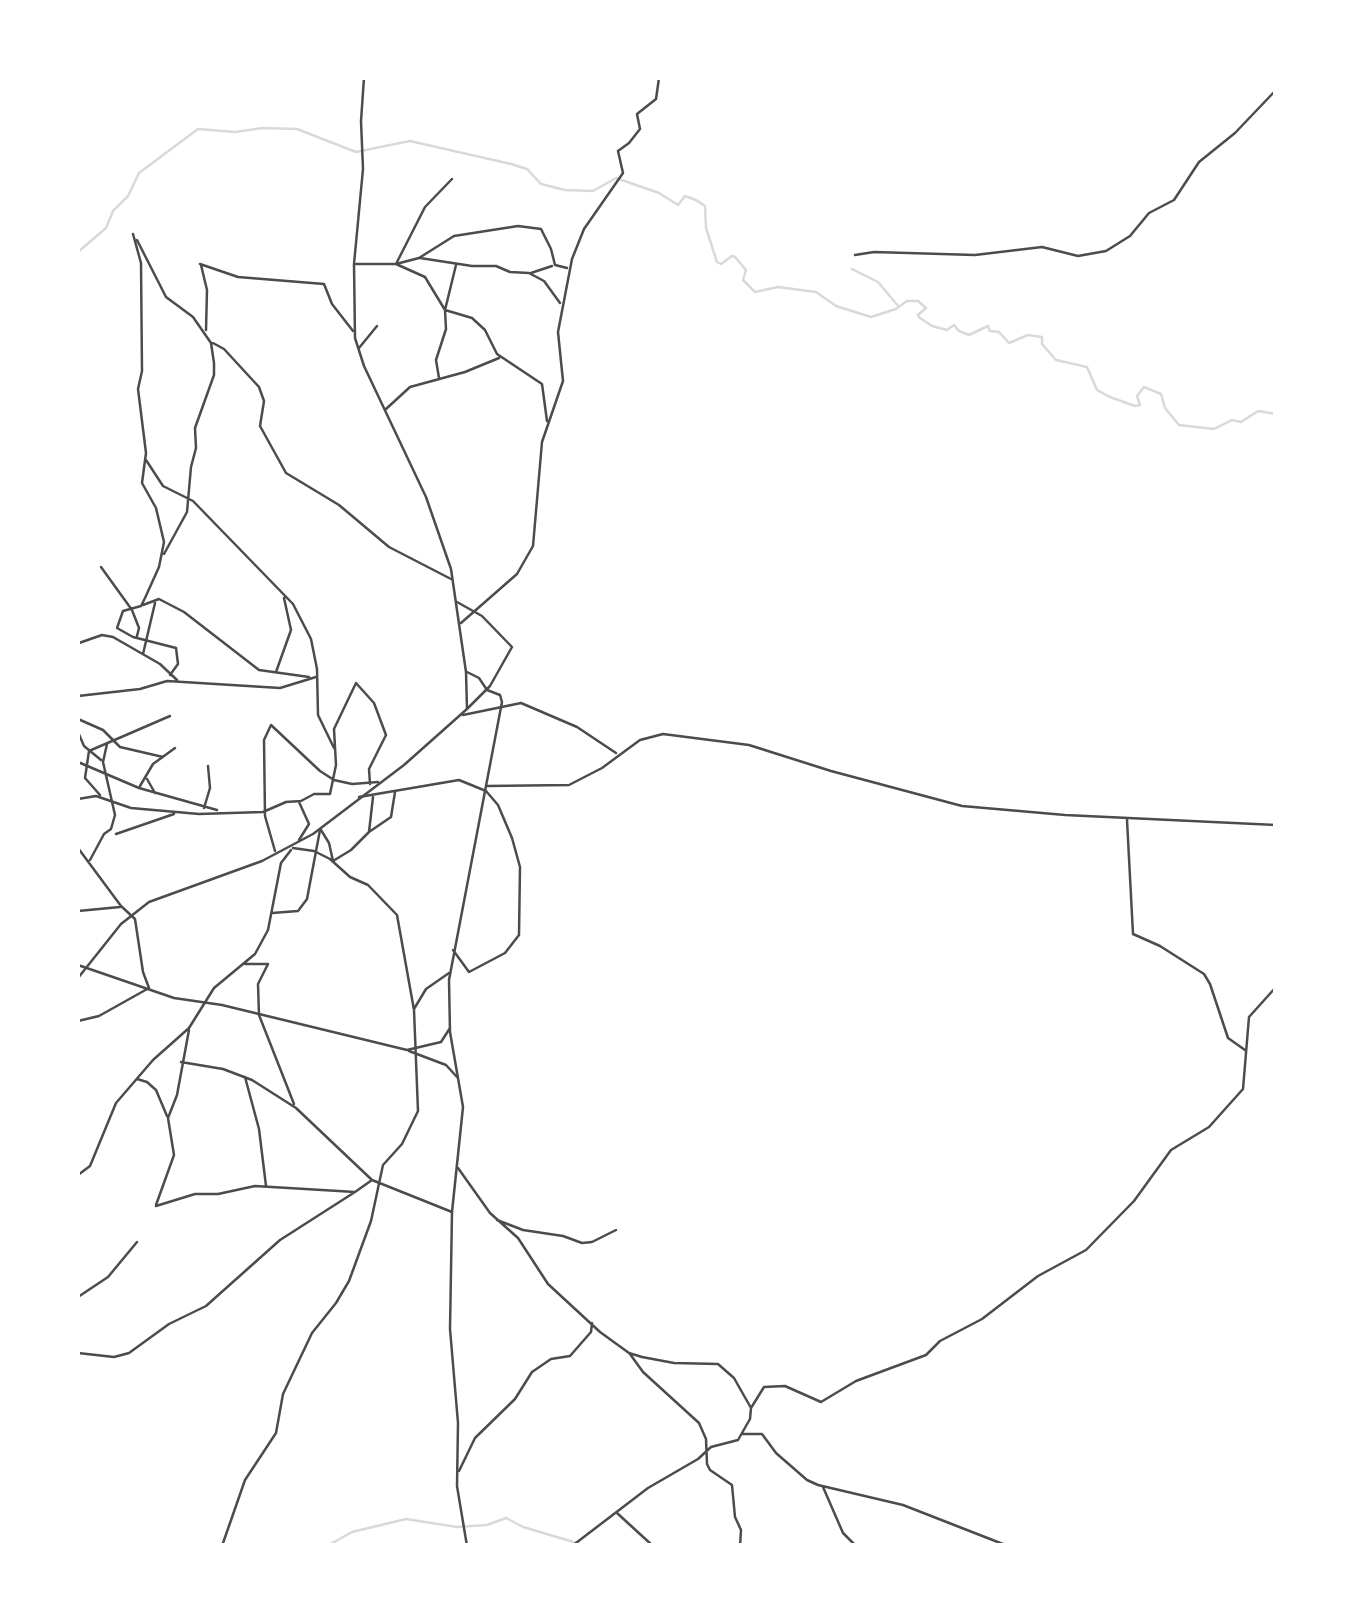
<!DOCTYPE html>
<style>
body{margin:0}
#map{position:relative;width:1353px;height:1623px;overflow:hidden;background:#fff;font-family:"Varela Round",sans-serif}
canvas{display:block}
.frame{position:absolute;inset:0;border:80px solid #fff;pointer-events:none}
</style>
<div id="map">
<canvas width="1353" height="1623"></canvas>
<div class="frame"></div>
</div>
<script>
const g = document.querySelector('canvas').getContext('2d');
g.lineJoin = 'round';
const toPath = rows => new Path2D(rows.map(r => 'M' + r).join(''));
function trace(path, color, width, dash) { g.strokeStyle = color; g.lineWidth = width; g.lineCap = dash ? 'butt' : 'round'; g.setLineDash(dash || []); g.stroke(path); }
trace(toPath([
 [78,252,106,228,113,211,128,196,139,173,198,129,235,132,263,128,297,129,356,152,410,141,511,164,527,169,541,184,565,190,593,191,616,178,659,193,678,205,685,196,696,200,705,206,706,228,717,262,721,264,732,256,735,257,746,270,743,280,755,292,778,287,816,292,836,306,871,317,896,309,907,301,918,301,926,308,918,315,920,318,932,326,947,330,954,325,959,331,969,335,988,326,990,331,999,332,1009,343,1028,335,1042,337,1042,344,1056,360,1087,367,1097,390,1110,397,1135,406,1140,405,1137,396,1144,387,1161,394,1165,408,1179,425,1214,429,1232,420,1241,422,1258,411,1276,414],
 [852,269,878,282,899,307],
 [327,1546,352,1532,406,1519,457,1527,487,1525,506,1518,523,1527,587,1546]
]), '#d9d9d9', 2.5);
trace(toPath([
 [452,179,425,207,396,264,425,277,445,310,472,318,485,330,497,354,542,384,547,421],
 [133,234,141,263,142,371,138,389,146,453,142,483,156,508,164,542,159,567,145,598,141,606,123,611,117,628,133,637,176,648,178,664,170,675],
 [137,240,166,297,193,317,211,343,214,363,214,375,195,428,196,448,191,467,187,512,164,554],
 [855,255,874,252,975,255,1042,247,1078,256,1106,251,1130,236,1149,213,1174,200,1199,162,1235,133,1276,90],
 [420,258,472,266,496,266,510,272,529,273,544,281,560,303],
 [200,264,238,277,324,284,332,304,353,331],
 [356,264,396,264,419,258,454,236,518,226,541,229,551,249,555,265,567,268],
 [201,265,207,290,206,330],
 [531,273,552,266],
 [213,343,224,349,259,387,264,401,260,426,286,473,339,505,389,547,451,579],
 [359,348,377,326],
 [439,378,436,360,446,329,445,310,456,265],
 [386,409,410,387,465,372,499,358],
 [146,460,163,486,193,501,293,604,311,639,317,669,318,715,334,748],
 [101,567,132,610,139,628,137,636],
 [457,602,482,616,512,647,490,686,468,708],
 [143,605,159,599,184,612,259,670,309,677],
 [461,623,517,574,533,546,542,442,563,381,558,332,572,259,584,229,623,173,618,151,629,143,640,129,637,114,656,99,659,78],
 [79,643,102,635,113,637,160,664,177,680],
 [143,654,155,603],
 [276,672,291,630,284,598],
 [78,696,140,689,167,681,280,688,316,677],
 [463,715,521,703,577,727,616,753],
 [78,719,103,730,120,747,163,757],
 [78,732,84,746,101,760],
 [78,762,139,788,217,810],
 [147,779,155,793],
 [140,786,153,764,175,748],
 [487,786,569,785,602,768,640,740,663,734,749,745,831,771,962,806,1065,815,1276,825],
 [100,795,85,778,89,751,170,716],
 [359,797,459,780,486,791,498,805,512,838,520,867,519,935,505,953,469,972,453,950],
 [78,799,96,796,131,808,199,814,263,812,286,802,301,801,314,794,330,794,336,765,334,729,356,683,374,703,386,735,369,769,370,784],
 [299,802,309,824,299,840],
 [204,808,210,788,208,766],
 [1127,820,1133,934,1160,946,1204,974,1210,984,1228,1038,1245,1050],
 [321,830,329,843,333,861,351,850,369,832,373,797],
 [369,832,391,817,395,792],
 [116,834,174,814],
 [78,848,121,906,135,919,143,972,149,988,99,1016,78,1021],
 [275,851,265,816,264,740,271,725,320,771,334,780,352,784,378,782],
 [90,860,104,834,111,829,115,815,103,762,107,744],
 [78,911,120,907],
 [272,913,298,911,307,899,320,830],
 [245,964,268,964,258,984,259,1015,294,1104],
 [414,1009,426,989,449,973],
 [409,1051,446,1065,457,1077],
 [181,1062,223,1069,252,1080,296,1108,372,1180,452,1212],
 [245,1077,259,1129,266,1186],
 [137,1079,147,1082,156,1090,167,1116],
 [458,1168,490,1213,518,1238,548,1284,600,1332,629,1353,642,1357,674,1363,718,1364,734,1378,751,1408,750,1419,738,1440,711,1447,698,1459,648,1488,572,1546],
 [78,1175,90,1166,116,1103,153,1060,189,1028,214,988,255,954,268,930,281,863,291,850],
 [156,1205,174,1155,168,1118,177,1095,189,1030],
 [156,1206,195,1194,218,1194,255,1186,355,1192,372,1180],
 [497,1220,523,1230,563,1236,582,1243,592,1242,616,1230],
 [78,1297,108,1277,137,1242],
 [78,1353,114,1357,129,1353,169,1324,206,1306,280,1240,355,1192],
 [630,1354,643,1372,699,1423,706,1439,707,1464,710,1470,732,1485,735,1517,741,1530,740,1546],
 [751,1408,764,1387,785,1386,821,1402,856,1381,926,1355,940,1341,982,1319,1038,1276,1086,1250,1134,1201,1171,1150,1209,1127,1243,1089,1249,1017,1276,987],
 [743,1434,762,1434,776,1453,807,1480,818,1485,903,1505,1008,1546],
 [459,1471,475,1438,515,1399,532,1372,551,1359,570,1356,591,1332,592,1323],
 [823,1487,843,1533,856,1546],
 [617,1513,653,1546],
 [222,1546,245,1480,276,1433,283,1394,312,1333,336,1303,349,1281,371,1221,383,1165,402,1144,418,1111,414,1010,397,915,368,885,350,877,330,859,314,851,293,848]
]), '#4c4c4c', 2.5);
trace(toPath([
 [467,672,479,678,487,690,500,695,502,702,449,980,450,1032,463,1107,452,1212,450,1329,458,1423,457,1486,467,1546],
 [78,965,174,998,222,1005,407,1050,441,1042,450,1028],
 [78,978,121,924,149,902,262,861,313,834,404,765,467,709,466,672,451,569,426,497,364,366,355,338,354,264,363,169,361,121,364,78]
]), '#4c4c4c', 2.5);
</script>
